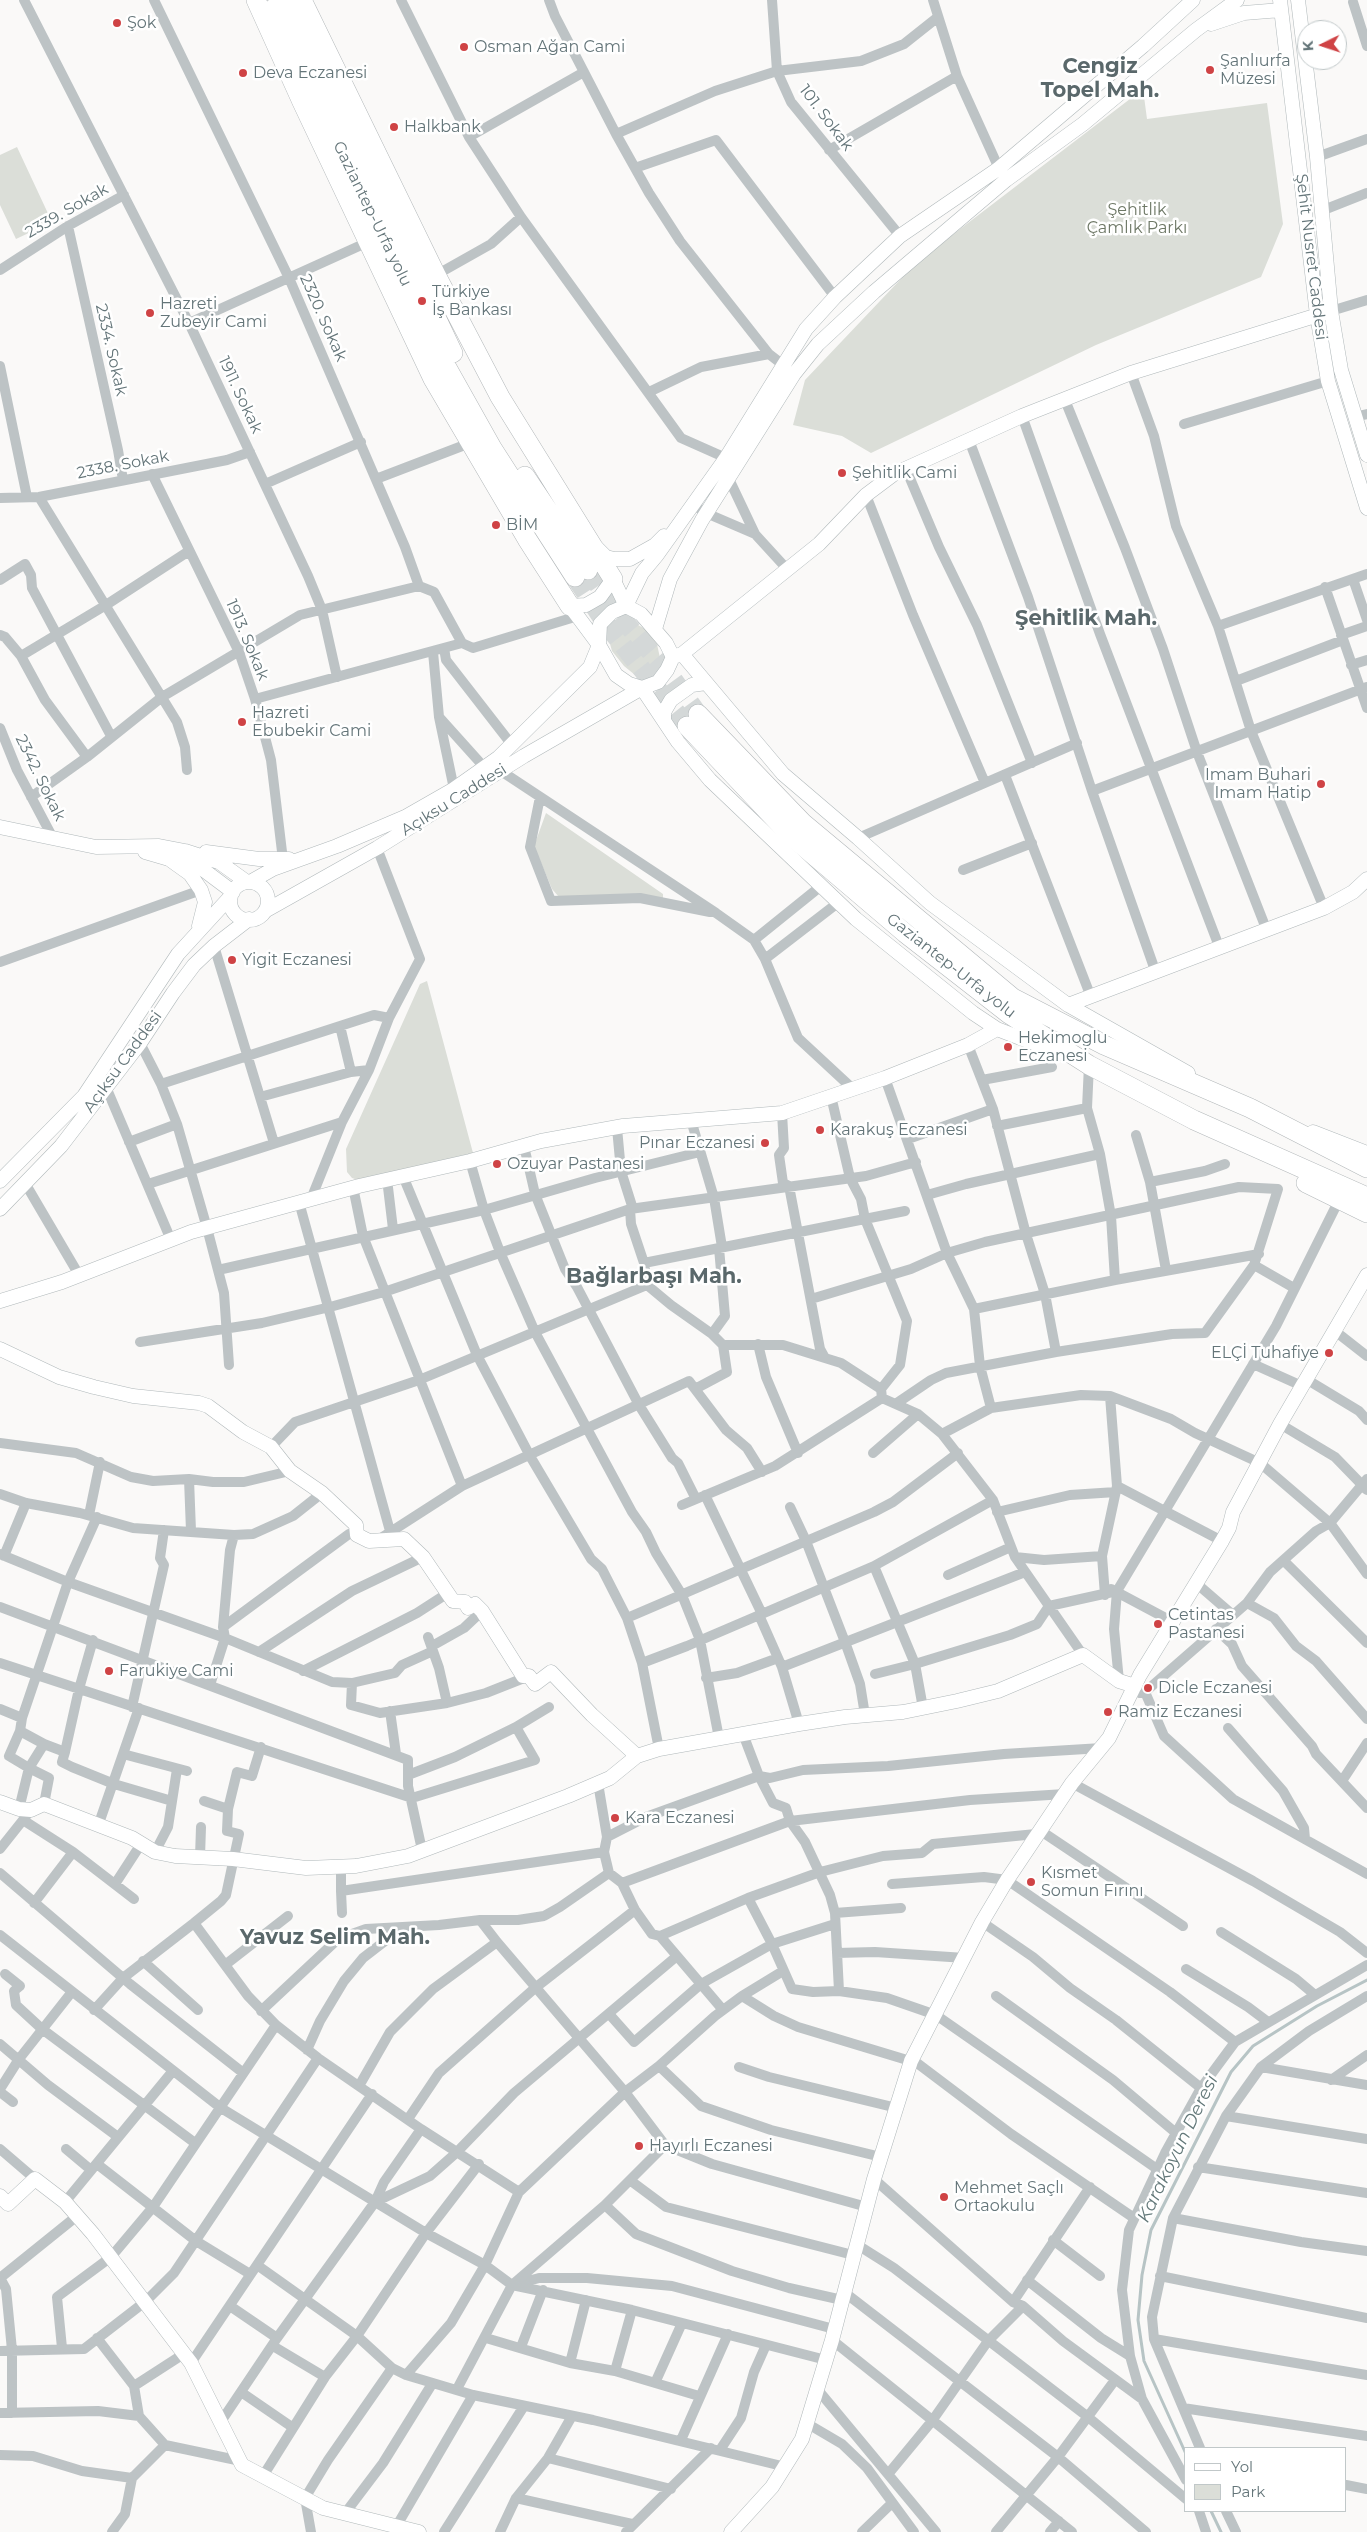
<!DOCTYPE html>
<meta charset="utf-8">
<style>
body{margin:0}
#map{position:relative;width:1367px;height:2532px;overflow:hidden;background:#faf9f8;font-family:Montserrat,sans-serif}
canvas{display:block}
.legend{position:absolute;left:1184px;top:2447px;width:162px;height:65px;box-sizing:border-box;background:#fff;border:1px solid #c1c8c9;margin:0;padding:6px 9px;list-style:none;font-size:15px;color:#647579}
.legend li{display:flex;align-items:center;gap:10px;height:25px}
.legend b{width:25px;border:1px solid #c1c8c9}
.north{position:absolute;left:1297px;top:20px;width:50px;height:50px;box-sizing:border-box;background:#fff;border:1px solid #c1c8c9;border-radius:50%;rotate:266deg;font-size:14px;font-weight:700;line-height:20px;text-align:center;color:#647579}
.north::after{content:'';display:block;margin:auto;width:18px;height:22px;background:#cf4345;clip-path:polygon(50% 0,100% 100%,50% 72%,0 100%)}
</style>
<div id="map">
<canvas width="1367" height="2532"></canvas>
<ul class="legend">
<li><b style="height:6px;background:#fff"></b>Yol</li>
<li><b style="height:14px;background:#dbded8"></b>Park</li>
</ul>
<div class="north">K</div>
</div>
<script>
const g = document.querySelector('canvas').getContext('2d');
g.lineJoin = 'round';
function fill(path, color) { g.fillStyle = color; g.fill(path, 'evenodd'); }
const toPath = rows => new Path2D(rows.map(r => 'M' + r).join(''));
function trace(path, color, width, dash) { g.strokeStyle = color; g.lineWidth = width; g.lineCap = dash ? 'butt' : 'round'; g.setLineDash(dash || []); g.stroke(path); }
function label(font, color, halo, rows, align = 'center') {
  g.font = font + ' Montserrat,sans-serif'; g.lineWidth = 5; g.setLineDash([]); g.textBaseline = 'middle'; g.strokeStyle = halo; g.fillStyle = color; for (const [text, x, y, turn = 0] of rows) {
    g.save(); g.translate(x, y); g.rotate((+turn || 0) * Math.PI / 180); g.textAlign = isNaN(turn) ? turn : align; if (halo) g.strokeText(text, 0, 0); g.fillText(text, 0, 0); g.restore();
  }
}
fill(toPath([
 [1143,89,1147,119,1267,103,1283,224,1261,277,1096,345,871,453,842,436,793,425,805,380,917,262],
 [17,147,52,222,16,239,0,205,0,155],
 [628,619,645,629,657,644,660,658,657,668,650,673,635,675,624,666,612,651,607,633,611,625,619,620],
 [546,813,663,894,663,900,559,897,552,889,534,846],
 [427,981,473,1153,361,1181,352,1178,347,1172,346,1149,420,984]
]), '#dbded8');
trace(toPath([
 [1186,2454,1144,2361,1138,2320,1142,2275,1151,2230,1231,2072,1253,2046,1317,2006,1367,1980],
 [1211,2511,1221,2532]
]), '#b7c4c5', 3);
trace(toPath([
 [588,570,618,614,667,671,698,714],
 [575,577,606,624,687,726]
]), '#d4d8d8', 19, [19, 9]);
const secondary = toPath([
 [1280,0,1317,315,1328,381,1367,508],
 [1298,0,1317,157,1331,311,1341,370,1367,455],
 [1211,24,1244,13,1281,10],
 [597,548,606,557,614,559,630,559,655,545,664,536],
 [613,579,626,606],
 [570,606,586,605,600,597,613,579],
 [626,606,642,573,657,555,726,458,806,329,835,297,900,236,998,169,1143,46,1193,0],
 [626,606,641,614,666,643,673,657,667,670,658,682,642,688,629,684,616,675,599,645,600,624,612,612,626,606],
 [655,629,670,579,702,520,794,374,818,344,874,292,1006,180,1083,124,1196,30,1237,0],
 [682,654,783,774,858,838,930,903,1068,1005,1188,1073],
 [673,657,682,654,819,544,866,495,894,474,1022,416,1131,373,1331,311],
 [706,683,692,685,671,700,664,712,664,721,678,742,710,780,856,919,973,1013,997,1029,1059,1053],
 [0,827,96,847,159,846,185,851,219,862,247,882],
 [145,852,169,859,190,874,201,890,205,902,199,926],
 [206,852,259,859,289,859],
 [185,856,233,892],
 [250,882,273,869,337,846,405,817,454,789,498,758,590,667,599,645,570,606],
 '230 901a19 19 0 1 1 38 0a19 19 0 1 1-38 0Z',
 [265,911,377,848,524,756,642,688,664,721],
 [1068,1005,1324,908,1353,892,1367,879],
 [1313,1132,1367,1153],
 [0,1181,84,1096,178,954,231,896],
 [0,1209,61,1146,140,1043,173,993,194,965,214,946,249,919],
 [0,1301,62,1282,191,1232,359,1186,470,1161,541,1141,623,1126,782,1113,885,1078,968,1045,997,1029],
 [0,1349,59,1377,94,1387,133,1396,199,1403,208,1406,243,1432,271,1447,290,1471,322,1493,356,1525,357,1535,369,1541,404,1539,423,1557,453,1601,465,1602,468,1608,475,1604,482,1611,523,1676,529,1676,535,1684,551,1672,592,1715,637,1756],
 [0,1802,19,1809,31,1810,44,1804,132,1838,155,1852,175,1856,233,1859,306,1868,356,1866,408,1856,568,1796,610,1778,637,1756,659,1749,799,1724,845,1717,903,1712,957,1701,998,1691,1083,1655,1119,1681,1135,1686],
 [0,2196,8,2204,35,2179,65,2202,93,2234,191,2363,242,2465,323,2508,419,2532],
 [731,2532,772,2487,802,2439,832,2340,874,2179,911,2061,982,1922,1007,1880,1072,1783,1109,1738,1140,1675,1222,1541,1229,1528,1233,1512,1280,1424,1367,1275]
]);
const highway = toPath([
 [256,0,302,102,433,379,527,539,570,606],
 [286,0,453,353],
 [302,0,436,275,500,397,613,579],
 [274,8,437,350,492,448,575,577],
 [525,476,588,570],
 [698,714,803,823,1013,998,1104,1045,1250,1108,1367,1168],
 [687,726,791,836,905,933,1009,1014,1089,1065,1194,1120,1367,1197],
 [1306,1183,1367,1213]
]);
trace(secondary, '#b0b8ba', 15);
trace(highway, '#b2b7b9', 20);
trace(toPath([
 [24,0,189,323,308,576,322,610,337,677],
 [154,0,289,278,405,547,419,586,434,592,462,643],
 [401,0,469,137,521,217,681,438,726,458,728,477,755,534,787,569],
 [549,0,555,16,616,134,649,193,680,241,769,354,787,368],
 [772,0,777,71,791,102,900,236],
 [933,0,957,76,1001,173],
 [1353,2,1367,46],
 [616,134,715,91,777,71,861,61,904,44,938,17],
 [469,137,584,72],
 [829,150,957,76],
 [1317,157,1367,139],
 [635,168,716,140,835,297],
 [1321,211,1367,193],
 [68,226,118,450,123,480],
 [0,270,68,226,124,195],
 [436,275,491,244,521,217],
 [1331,311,1367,300],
 [189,323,368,242],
 [0,366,27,497],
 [1131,373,1154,436,1176,526,1218,626,1251,731,1324,908],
 [649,392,701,367,769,354],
 [1065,400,1125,548,1163,649,1197,752,1267,931],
 [1022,416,1100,634,1220,949],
 [1354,417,1367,414],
 [1184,424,1328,381],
 [969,440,1028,597,1092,791,1156,973],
 [906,469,939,547,977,625,1032,763],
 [152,474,239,652,255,699,271,760,283,860],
 [376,479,470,443],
 [265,484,361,442],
 [866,495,913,615,985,783],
 [39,497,177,722,185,747,187,770],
 [0,498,39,497,227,460,250,452],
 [694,505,706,513,755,534],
 [1353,579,1367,620],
 [0,580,25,564,31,575,32,588,111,736],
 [1325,587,1367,708],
 [1218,626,1367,574],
 [0,635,5,637,21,656,45,700,87,757,162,697,300,615,419,586],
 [1341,635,1367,626],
 [444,648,446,660,512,745],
 [433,652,439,717,454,789],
 [21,656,106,605,189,551],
 [1351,665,1367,660],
 [1236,681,1343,640],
 [255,699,462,643,473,648,578,616],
 [440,718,484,767],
 [0,728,17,770,54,840],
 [501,771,716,913,754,940,765,959,798,1038,853,1089],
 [1005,775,1091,997],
 [1092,791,1367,687],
 [31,797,87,757],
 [540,797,530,847,551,901,640,898,710,912],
 [858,838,1077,743],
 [963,870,1032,843],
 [754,940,821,886],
 [214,946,274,1143],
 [765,959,839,902],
 [0,962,201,890],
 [340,1026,351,1072],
 [140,1043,161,1084,177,1124,207,1228,224,1293,229,1365],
 [968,1045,993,1109,1026,1234,1045,1294,1056,1352],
 [1089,1065,1087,1108,1100,1154,1111,1216,1115,1280],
 [885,1078,947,1253,974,1309,980,1366,991,1408],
 [982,1080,1052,1067],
 [161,1084,374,1015,389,1018],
 [106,1087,171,1240],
 [831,1096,850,1178,861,1199,865,1219,907,1321,900,1365,881,1389],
 [260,1097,351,1072,369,1070],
 [782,1113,784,1148,779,1155,783,1183,789,1186,820,1349,825,1358],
 [691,1120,714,1198,722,1247],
 [997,1126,1087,1108],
 [617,1128,621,1171,633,1209],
 [1136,1135,1150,1182,1166,1270],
 [908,1139,993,1109],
 [129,1142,177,1124],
 [524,1146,535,1194,565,1269,577,1287,639,1405,672,1458,678,1463,696,1499],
 [470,1161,484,1210,500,1252,535,1332,632,1512,646,1532,656,1553,682,1595,700,1640,719,1738],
 [403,1176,477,1355,530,1456,591,1559,602,1569,627,1618,642,1663,659,1749],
 [387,1179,393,1229],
 [1150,1182,1205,1171,1225,1164],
 [25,1183,79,1275],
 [148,1184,342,1122],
 [353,1187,363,1236,462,1486],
 [927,1195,966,1184,1100,1154],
 [311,1199,342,1122,369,1070,389,1018,420,959,377,848],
 [299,1202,390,1531],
 [630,1209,631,1224,644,1263,647,1285,671,1305,712,1334],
 [719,1248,725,1316,712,1334,723,1345,783,1345,841,1363,881,1389,882,1398,918,1414,942,1434,993,1500,1015,1557,1083,1655],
 [644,1263,905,1211],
 [1254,1265,1294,1288],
 [218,1270,484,1210,595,1178,700,1152],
 [811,1299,911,1269,947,1253,985,1242,1239,1187,1278,1189,1254,1265,1205,1333,1172,1334,1056,1352,946,1373,931,1380,897,1403],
 [974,1309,1115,1280,1259,1254],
 [1335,1331,1367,1356],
 [140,1342,262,1323,330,1307,384,1292,630,1209,866,1176,916,1162],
 [758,1344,766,1377,798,1453],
 [1253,1364,1302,1386],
 [1306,1379,1359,1411,1367,1420],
 [695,1389,726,1430,747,1448,762,1472],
 [1280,1424,1335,1457,1367,1490],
 [942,1434,991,1408,1081,1395,1110,1396,1171,1419,1195,1433,1260,1463,1330,1523,1367,1574],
 [0,1443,76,1453,131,1477,153,1481,189,1479,213,1482,244,1482,290,1471],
 [271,1447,295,1422,419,1380,647,1285],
 [873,1453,918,1414],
 [189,1479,191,1531],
 [1117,1486,1222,1541],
 [0,1494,26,1503,80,1513,133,1528,234,1535,253,1534,293,1516,322,1493],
 [705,1495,762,1614],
 [682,1505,775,1466,882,1398],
 [790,1507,806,1541,845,1642,860,1684,865,1715],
 [997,1512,1070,1495,1116,1492],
 [89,1515,100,1462],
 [378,1540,462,1486,689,1381,695,1389,727,1372,723,1345],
 [0,1554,68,1582,225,1638,332,1682,352,1683,351,1705,380,1713,447,1703,486,1693,529,1676],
 [4,1556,26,1503],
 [1015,1557,1044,1560,1102,1556],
 [1284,1561,1367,1643],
 [874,1566,915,1664,923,1708],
 [948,1575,1011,1547],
 [1196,1583,1233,1615],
 [1111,1589,1173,1622],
 [1105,1595,1102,1556,1117,1486,1110,1396],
 [1247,1603,1274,1618,1296,1646,1316,1661,1367,1719],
 [0,1607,408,1760,408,1786,422,1850],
 [759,1615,782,1667,799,1724],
 [627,1618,874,1512,893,1502,958,1453],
 [223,1627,230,1550,234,1535],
 [1216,1629,1232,1644,1242,1666,1312,1746,1316,1754,1367,1808],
 [428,1637,439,1668,447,1703],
 [432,1646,464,1628,482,1611],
 [259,1652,352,1591,423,1557],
 [0,1663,412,1798,535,1760,516,1727,455,1757,408,1775],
 [642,1663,687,1646,874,1566,993,1500],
 [782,1667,1025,1572],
 [303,1671,417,1613,448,1593],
 [875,1674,915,1664,1010,1635,1037,1624,1049,1606,1117,1591],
 [706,1678,737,1673,778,1658],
 [1119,1681,1114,1629,1117,1591,1276,1326,1339,1200],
 [352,1683,395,1673,402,1665,433,1651],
 [210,1685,225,1638,223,1627,349,1534,357,1535],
 [1145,1692,1247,1603,1270,1572,1316,1531,1330,1523,1367,1479],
 [1140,1693,1145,1692,1164,1736,1233,1799,1367,1874],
 [132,1707,164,1565,160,1558,164,1530],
 [0,1709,22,1718,20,1731,9,1756,29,1768,44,1744,65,1752,62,1762,72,1767,114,1784,172,1801],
 [390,1711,396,1754],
 [22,1718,68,1582,97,1517],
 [516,1727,549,1707],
 [1228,1728,1283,1791,1304,1828,1305,1839],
 [20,1731,44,1744],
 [743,1734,759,1776,773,1803,786,1808,790,1821,805,1842,830,1895,835,1913,839,1991],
 [65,1752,79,1689,93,1640],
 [123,1754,187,1771],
 [1342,1781,1367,1743],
 [1072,1783,1253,1881,1340,1932,1367,1953],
 [204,1801,228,1809],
 [19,1809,29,1768,49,1778,44,1804],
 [23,1820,73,1852,134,1899],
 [98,1826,139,1708],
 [1041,1831,1183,1926],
 [607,1837,646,1817,759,1776,770,1778,803,1770,888,1766,1004,1754,1102,1748],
 [0,1849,27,1815],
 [155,1852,168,1827,177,1769],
 [200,1857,201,1827],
 [341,1868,341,1891,604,1852],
 [0,1873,130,1984,242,2072],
 [609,1873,622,1883,790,1821,970,1800,1065,1794],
 [622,1883,635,1910,652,1934,660,1936,723,2010],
 [115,1884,141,1844],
 [892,1884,984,1877,1007,1880,1170,1992,1235,2042],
 [341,1891,342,1913],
 [748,1898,772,1944,792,1989,813,1992,839,1991,887,1998,936,2015,1157,2169],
 [34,1903,73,1852],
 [835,1913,901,1908],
 [480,1920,497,1942,625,2092,665,2145,712,2164,867,2207],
 [982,1922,1033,1957,1070,1988,1116,2020,1201,2088],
 [194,1923,248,1996,276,2025,318,2058,421,2129,519,2192],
 [1221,1932,1296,1979,1315,1995],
 [0,1935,221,2108,426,2233,485,2265,512,2285,632,2310,826,2360],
 [660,1936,748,1898,820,1872,883,1856,922,1853,933,1844,1036,1834],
 [837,1953,875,1952,965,1958],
 [143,1961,198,2010],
 [225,1965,288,1916],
 [1186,1969,1248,2007,1268,2022],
 [5,1974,20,1986,14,1991,16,2005,42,2029,195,2143],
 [742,1996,774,2016,798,2027,917,2063,1011,2134,1134,2218],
 [996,1996,1113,2080,1176,2133],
 [94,2010,123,1978,194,1923,221,1901,226,1895,239,1834,227,1831,228,1809,237,1772,252,1776,261,1747],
 [261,2011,338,1939,366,1929,439,1925,480,1920,518,1920,544,1916,560,1907,609,1873,604,1852,607,1837,598,1783],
 [610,2015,634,2042,701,1984,772,1944,835,1924],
 [0,2044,48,2085,118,2137],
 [307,2050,320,2021,344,1981,363,1958,403,1927],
 [659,2066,701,2106,771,2130,881,2157],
 [739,2067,769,2077,897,2108],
 [1261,2067,1367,2085],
 [1331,2080,1367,2055],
 [359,2086,390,2032,433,1989,497,1942],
 [0,2089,19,2059,71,1993],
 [0,2092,13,2102],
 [1226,2116,1367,2139],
 [408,2119,439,2073,535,1988,635,1910],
 [0,2149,35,2179],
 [66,2149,91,2170],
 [97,2164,196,2241,250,2274],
 [1198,2167,1367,2193],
 [874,2179,1013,2302,1023,2306,1063,2341,1142,2399],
 [631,2181,666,2207,853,2255],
 [65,2202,172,2072],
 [375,2202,430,2176,456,2153,514,2093,677,1956],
 [605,2205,636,2234,732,2271,789,2288,842,2300],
 [1173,2218,1301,2242,1367,2251],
 [1053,2240,1100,2276],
 [856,2244,894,2268,1088,2417,1186,2499],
 [257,2265,357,2336,392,2368,406,2375,473,2395,593,2420,786,2467],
 [1160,2276,1367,2318],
 [1027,2280,1101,2338,1130,2356],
 [517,2284,539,2278,587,2278,672,2286,834,2329],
 [844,2292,1058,2457,1146,2532],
 [1013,2302,1090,2187],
 [230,2306,277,2338],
 [97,2338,134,2386,139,2416,165,2445],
 [486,2338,570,2363,615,2371,699,2396],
 [1154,2339,1367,2375],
 [832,2340,1072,2532],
 [273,2346,325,2377],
 [521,2347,543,2290],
 [62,2348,57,2297,111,2257,153,2207,276,2025],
 [0,2351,84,2349,146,2301,174,2273,318,2058],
 [191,2363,372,2094],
 [570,2363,586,2300],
 [615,2371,632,2310],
 [406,2375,451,2323,485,2265,519,2192,625,2092,659,2066,715,2016,742,1996,783,1971],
 [655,2383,682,2323],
 [134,2386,182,2355],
 [457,2389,512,2285,605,2205,665,2145],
 [818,2390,936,2532],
 [241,2392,292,2427],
 [1183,2408,1367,2436],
 [0,2413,98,2411,139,2416],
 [12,2413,12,2350,6,2289,0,2278,77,2216],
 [220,2423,277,2338,375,2202,384,2182,421,2129],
 [808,2424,842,2444,867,2468,914,2532],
 [681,2440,728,2334],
 [1200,2448,1154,2339,1152,2317,1173,2218,1226,2116,1261,2067,1309,2031,1367,1996],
 [720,2450,741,2418,754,2372,766,2345],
 [0,2455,33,2456,82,2471,132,2478],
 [548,2458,671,2489],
 [889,2473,932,2421,988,2341,1023,2306],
 [263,2476,325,2377,357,2336,426,2233,479,2164],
 [1186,2480,1142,2399,1130,2356,1122,2290,1129,2230,1165,2153,1201,2088,1235,2042,1367,1965],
 [1346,2485,1367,2489],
 [516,2498,632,2524],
 [1199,2511,1206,2532],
 [1226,2511,1236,2532],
 [346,2512,383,2463,432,2384],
 [396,2527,473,2395],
 [112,2532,125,2514,132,2478,165,2445,241,2461],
 [311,2532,305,2498,328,2460,392,2368],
 [444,2532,524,2406],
 [500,2532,516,2498,548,2458,572,2416],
 [626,2532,711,2448],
 [862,2532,892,2503],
 [996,2532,1058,2457,1115,2380],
 [1050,2532,1059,2521]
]), '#bdc3c5', 10);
trace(secondary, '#fff', 14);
trace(highway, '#fff', 19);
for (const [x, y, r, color] of [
 [117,23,5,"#cf4345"],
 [464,47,5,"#cf4345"],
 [1210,70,5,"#cf4345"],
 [243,73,5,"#cf4345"],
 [394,127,5,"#cf4345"],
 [422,301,5,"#cf4345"],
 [150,313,5,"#cf4345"],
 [842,473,5,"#cf4345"],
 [496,525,5,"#cf4345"],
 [242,722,5,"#cf4345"],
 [1321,784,5,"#cf4345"],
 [232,960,5,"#cf4345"],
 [1008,1047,5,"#cf4345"],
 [820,1130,5,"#cf4345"],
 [765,1143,5,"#cf4345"],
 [497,1164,5,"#cf4345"],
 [1329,1353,5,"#cf4345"],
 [1158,1624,5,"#cf4345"],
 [109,1671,5,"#cf4345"],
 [1148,1688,5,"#cf4345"],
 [1108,1712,5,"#cf4345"],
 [615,1818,5,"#cf4345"],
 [1031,1882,5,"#cf4345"],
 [639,2146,5,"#cf4345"],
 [944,2197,5,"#cf4345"]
]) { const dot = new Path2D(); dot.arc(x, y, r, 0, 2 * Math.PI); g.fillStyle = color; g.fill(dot); trace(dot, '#fff', 2); }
label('16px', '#647579', '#fff', [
 ["Şok",127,23],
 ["Osman Ağan Cami",474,47],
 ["Şanlıurfa",1220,61],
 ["Müzesi",1220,79],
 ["Deva Eczanesi",253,73],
 ["Halkbank",404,127],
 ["Türkiye",432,292],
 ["İş Bankası",432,310],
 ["Hazreti",160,304],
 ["Zubeyir Cami",160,322],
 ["Şehitlik Cami",852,473],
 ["BİM",506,525],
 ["Hazreti",252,713],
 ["Ebubekir Cami",252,731],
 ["Imam Buhari",1311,775,"right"],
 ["Imam Hatip",1311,793,"right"],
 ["Yigit Eczanesi",242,960],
 ["Hekimoglu",1018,1038],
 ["Eczanesi",1018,1056],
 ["Karakuş Eczanesi",830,1130],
 ["Pınar Eczanesi",755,1143,"right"],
 ["Ozuyar Pastanesi",507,1164],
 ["ELÇİ Tuhafiye",1319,1353,"right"],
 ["Cetintas",1168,1615],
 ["Pastanesi",1168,1633],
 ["Farukiye Cami",119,1671],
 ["Dicle Eczanesi",1158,1688],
 ["Ramiz Eczanesi",1118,1712],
 ["Kara Eczanesi",625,1818],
 ["Kısmet",1041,1873],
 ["Somun Fırını",1041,1891],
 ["Hayırlı Eczanesi",649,2146],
 ["Mehmet Saçlı",954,2188],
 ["Ortaokulu",954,2206]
], 'left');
label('16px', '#647579', '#fff', [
 ["101. Sokak",826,118,53],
 ["2339. Sokak",67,211,-30],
 ["Gaziantep-Urfa yolu",372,214,64],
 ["Şehit Nusret Caddesi",1311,257,83],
 ["2320. Sokak",323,318,66],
 ["2334. Sokak",111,350,77],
 ["1911. Sokak",240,395,65],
 ["2338. Sokak",123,465,-11],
 ["1913. Sokak",247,640,67],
 ["2342. Sokak",40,778,64],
 ["Açıksu Caddesi",454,800,-32],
 ["Gaziantep-Urfa yolu",951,966,38],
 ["Açıksu Caddesi",123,1062,-54]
]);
label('16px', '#6e7866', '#fff', [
 ["Şehitlik",1137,210],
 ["Çamlık Parkı",1137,228]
]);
label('italic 18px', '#637879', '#fff', [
 ["Karakoyun Deresi",1178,2149,-64]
]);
label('bold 21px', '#5a686b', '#fff', [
 ["Cengiz",1100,67],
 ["Topel Mah.",1100,91],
 ["Şehitlik Mah.",1086,619],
 ["Bağlarbaşı Mah.",654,1277],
 ["Yavuz Selim Mah.",335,1938]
]);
</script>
